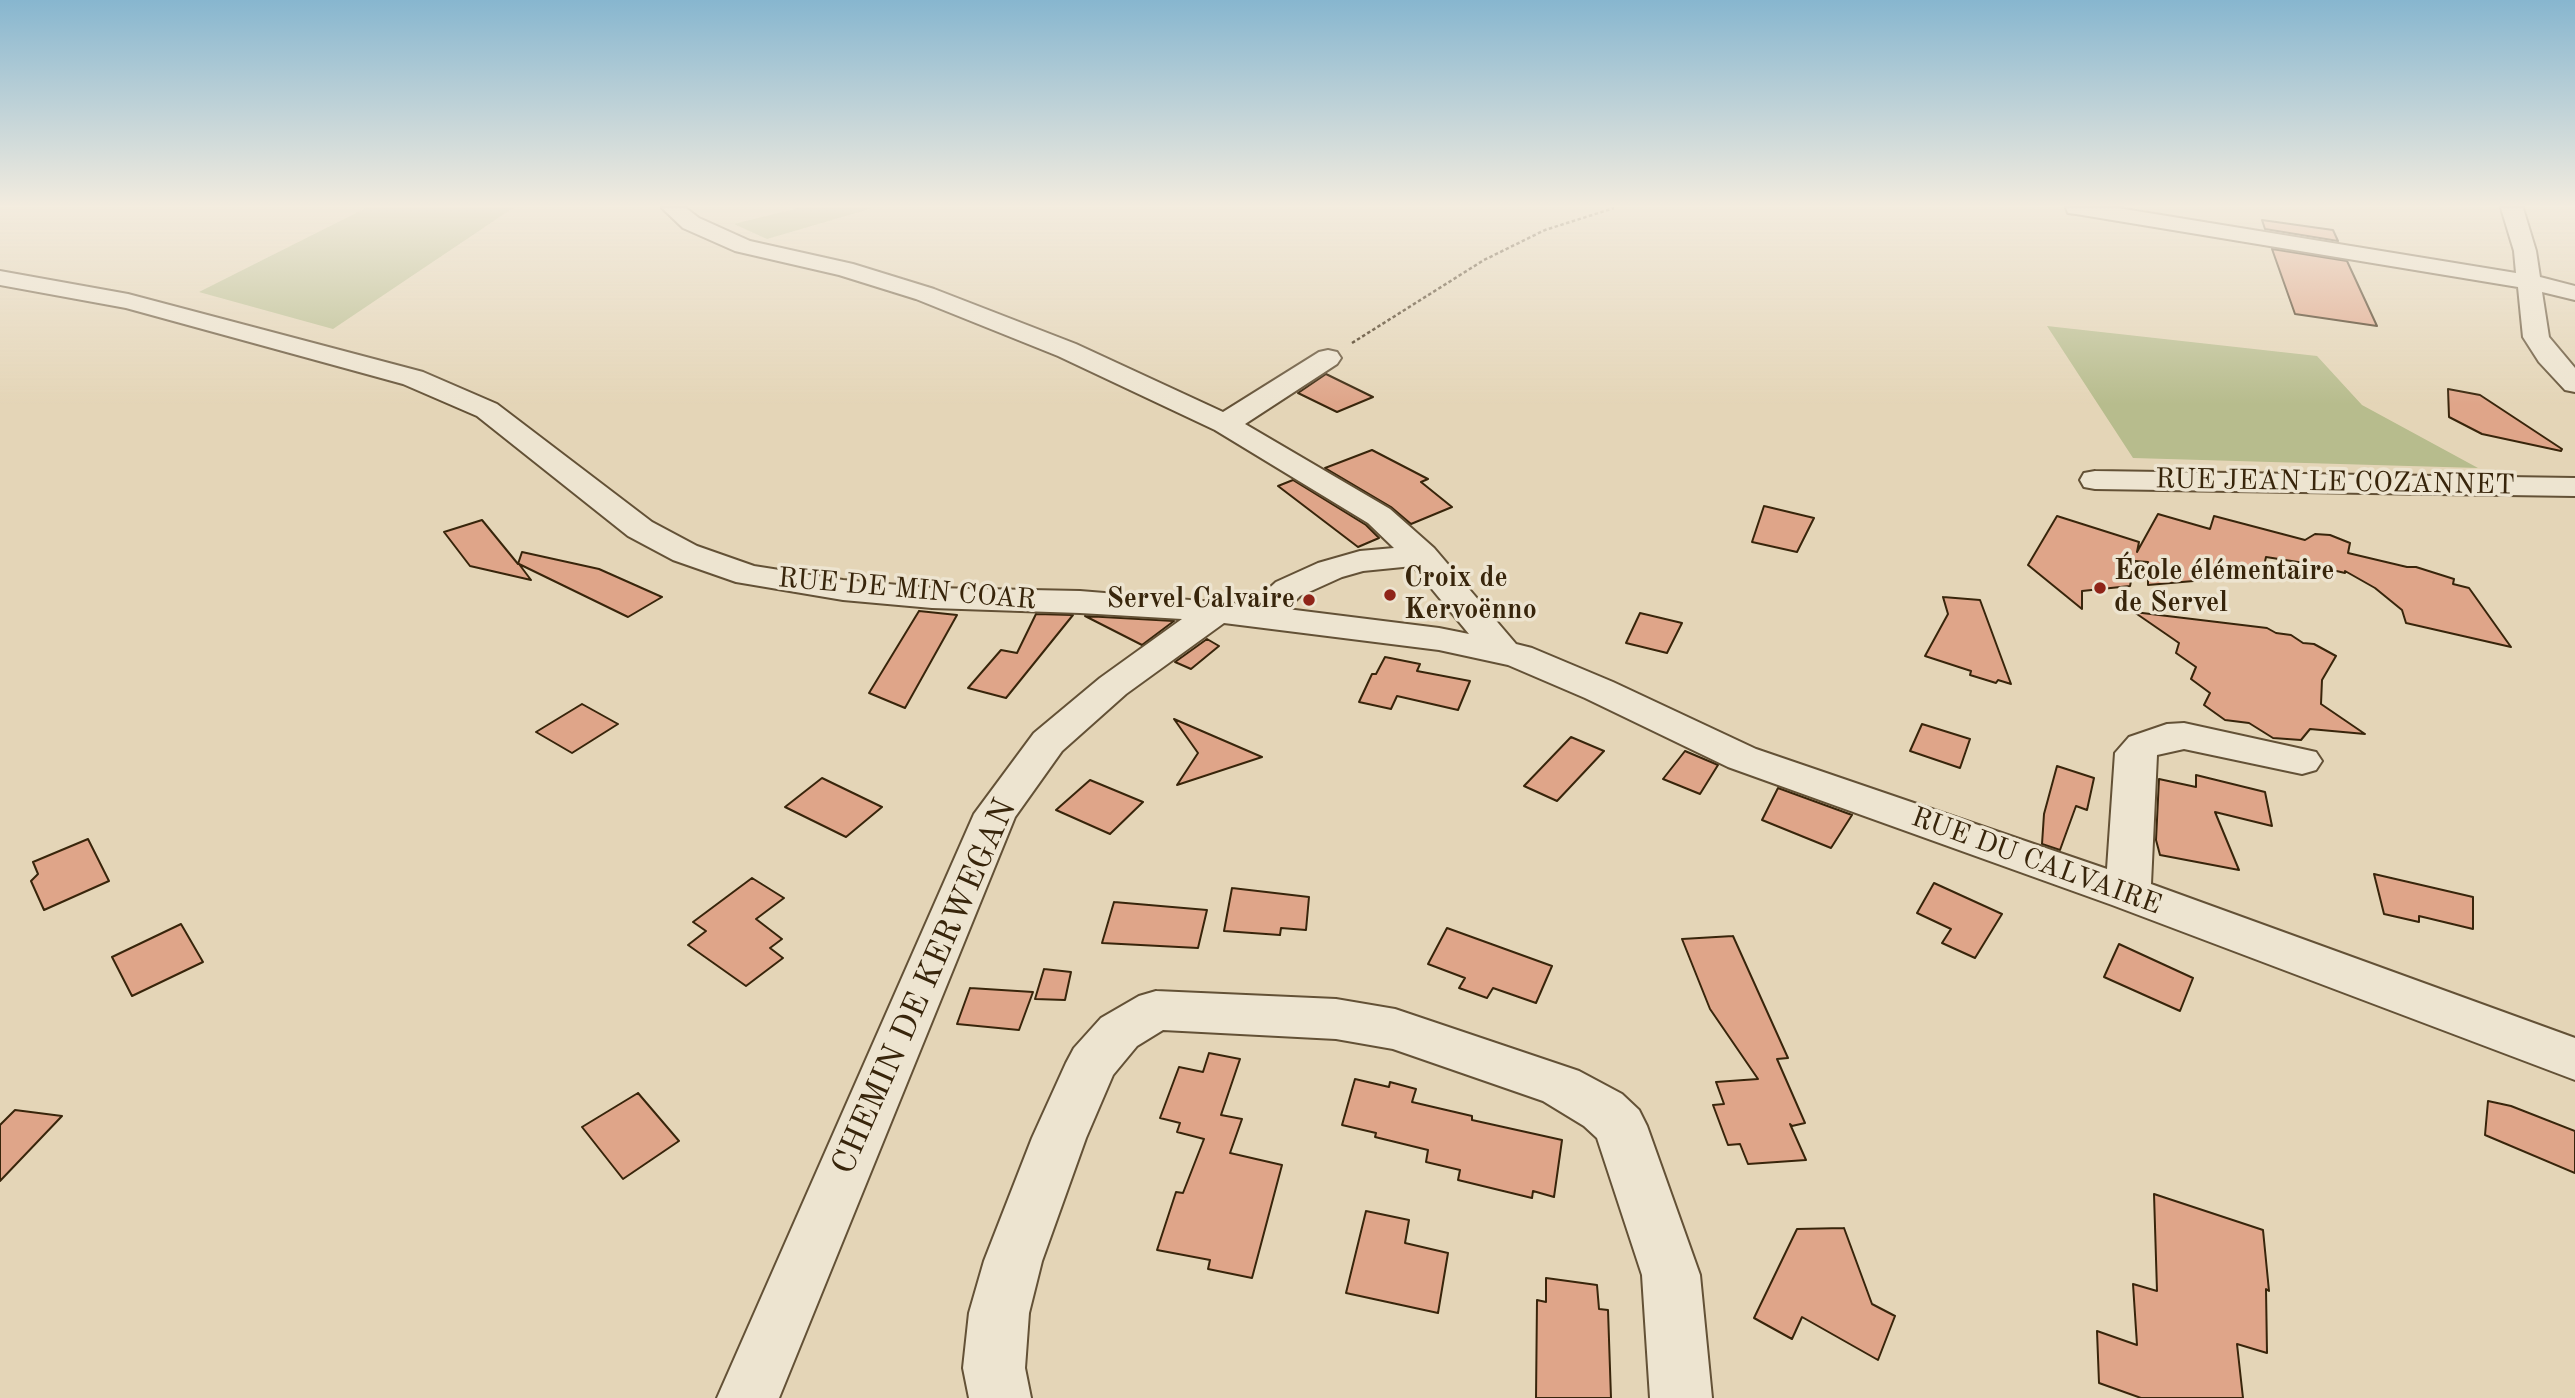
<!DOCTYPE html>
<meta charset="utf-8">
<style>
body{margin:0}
canvas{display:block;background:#e4d5b7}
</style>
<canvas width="2575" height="1398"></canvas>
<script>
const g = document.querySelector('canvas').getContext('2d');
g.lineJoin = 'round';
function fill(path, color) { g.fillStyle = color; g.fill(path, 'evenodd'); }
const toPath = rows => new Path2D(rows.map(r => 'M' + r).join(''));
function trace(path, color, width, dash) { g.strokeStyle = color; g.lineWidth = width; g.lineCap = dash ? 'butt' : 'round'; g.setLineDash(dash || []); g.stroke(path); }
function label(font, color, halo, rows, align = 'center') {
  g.font = font + ' "Old Standard TT",serif'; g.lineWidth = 7; g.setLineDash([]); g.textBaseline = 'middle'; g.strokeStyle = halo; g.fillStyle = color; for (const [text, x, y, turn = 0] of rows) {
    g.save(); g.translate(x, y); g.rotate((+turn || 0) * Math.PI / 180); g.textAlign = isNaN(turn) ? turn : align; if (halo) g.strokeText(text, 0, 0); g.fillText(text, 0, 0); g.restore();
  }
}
fill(toPath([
 [366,208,513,208,333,329,199,292],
 [798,208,873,208,767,239,734,224],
 [2047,326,2317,356,2362,405,2478,468,2133,458]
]), '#b7bc8d');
const building = toPath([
 [2262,220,2333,230,2338,241,2265,229,2262,220],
 [2272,249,2347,261,2377,326,2295,314,2272,249],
 [1326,374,1373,397,1337,412,1298,393,1326,374],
 [2448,389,2480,395,2562,449,2561,451,2482,434,2449,417,2448,389],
 [1372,450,1428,479,1421,482,1452,507,1411,524,1391,507,1325,468,1372,450],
 [1293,480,1366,525,1379,538,1358,547,1278,486,1293,480],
 [1764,506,1814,518,1797,552,1752,542,1764,506],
 [2158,514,2210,529,2214,516,2305,540,2315,534,2330,535,2350,543,2348,553,2407,567,2416,567,2454,579,2453,584,2469,588,2511,647,2406,623,2402,610,2375,588,2345,571,2345,573,2298,562,2266,557,2262,575,2148,585,2148,562,2135,561,2130,586,2082,591,2082,609,2028,565,2057,516,2139,542,2137,552,2158,514],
 [482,520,518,564,522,552,599,569,662,597,628,617,519,564,531,580,470,566,444,532,482,520],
 [1943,597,1980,600,2011,684,1998,680,1996,683,1970,675,1971,671,1925,656,1948,614,1943,597],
 [919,611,957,615,905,708,869,693,919,611],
 [2134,612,2267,628,2276,633,2291,635,2303,643,2314,644,2336,656,2322,680,2321,704,2365,734,2310,729,2301,740,2273,738,2249,723,2225,720,2204,705,2210,693,2191,679,2196,667,2176,653,2179,643,2134,612],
 [1640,613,1682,623,1667,653,1626,643,1640,613],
 [1036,614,1073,615,1006,698,968,688,1001,650,1017,653,1036,614],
 [1085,616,1174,621,1142,645,1085,616],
 [1207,639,1219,646,1191,669,1175,662,1207,639],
 [1385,657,1420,664,1417,671,1470,681,1458,710,1397,696,1391,709,1359,702,1372,674,1376,674,1385,657],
 [582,704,618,724,572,753,536,732,582,704],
 [1174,719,1262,757,1177,785,1198,753,1174,719],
 [1922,724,1970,739,1960,768,1910,751,1922,724],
 [1571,737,1604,751,1557,801,1524,786,1571,737],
 [1685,751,1718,765,1700,794,1663,779,1685,751],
 [2057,766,2094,778,2087,810,2076,806,2060,850,2042,844,2044,814,2057,766],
 [2196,775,2265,792,2272,826,2215,812,2239,870,2160,855,2156,840,2159,779,2196,787,2196,775],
 [822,778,882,807,846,837,785,807,822,778],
 [1090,780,1143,802,1110,834,1056,810,1090,780],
 [1778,788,1852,815,1831,848,1762,820,1778,788],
 [88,839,109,881,44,910,31,881,38,874,33,862,88,839],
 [2374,874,2473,897,2473,929,2419,916,2419,922,2384,914,2374,874],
 [752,878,784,898,756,919,782,939,770,948,783,958,746,986,688,945,706,931,693,922,752,878],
 [1934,883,2002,914,1975,958,1942,943,1951,929,1917,913,1934,883],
 [1232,888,1309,897,1306,930,1281,928,1280,935,1224,931,1232,888],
 [1114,902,1207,910,1198,948,1102,943,1114,902],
 [181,924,203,962,132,996,112,957,181,924],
 [1447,928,1552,966,1536,1003,1493,988,1487,998,1459,988,1465,978,1428,964,1447,928],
 [1733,936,1788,1058,1777,1059,1805,1123,1792,1126,1790,1124,1806,1160,1748,1164,1740,1144,1728,1145,1713,1105,1724,1104,1716,1082,1758,1079,1710,1009,1682,939,1733,936],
 [2119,944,2193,978,2180,1011,2104,977,2119,944],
 [1044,969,1071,972,1065,1000,1035,999,1044,969],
 [970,988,1033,992,1019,1030,957,1024,970,988],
 [1209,1053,1240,1059,1221,1115,1242,1119,1230,1153,1282,1165,1252,1278,1208,1269,1210,1260,1157,1250,1176,1192,1183,1193,1204,1139,1177,1132,1180,1123,1160,1118,1179,1067,1203,1072,1209,1053],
 [1355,1079,1389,1087,1390,1082,1416,1089,1412,1102,1472,1116,1472,1120,1562,1140,1554,1197,1533,1191,1532,1198,1458,1180,1460,1170,1426,1162,1428,1150,1375,1137,1376,1133,1342,1125,1355,1079],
 [638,1093,679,1141,623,1179,582,1127,638,1093],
 [2488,1101,2511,1106,2575,1131,2575,1173,2485,1135,2488,1101],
 [15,1110,62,1116,0,1181,0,1125,15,1110],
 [2154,1194,2263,1230,2269,1291,2266,1289,2267,1353,2237,1344,2243,1398,2141,1398,2099,1383,2097,1331,2137,1345,2133,1284,2157,1291,2154,1194],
 [1366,1211,1409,1220,1405,1243,1448,1253,1438,1313,1346,1293,1366,1211],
 [1844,1228,1872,1304,1895,1316,1878,1360,1802,1317,1792,1339,1754,1318,1797,1229,1844,1228],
 [1546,1278,1597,1285,1599,1309,1608,1310,1611,1398,1536,1398,1537,1300,1546,1302,1546,1278]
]);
fill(building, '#dfa589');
trace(building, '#38250b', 2);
const minor = toPath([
 [662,208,686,208,699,218,750,241,853,264,934,289,1076,344,1223,412,1319,352,1328,350,1337,352,1341,358,1337,364,1245,424,1390,509,1434,548,1516,644,1532,648,1613,682,1756,749,2107,869,2115,753,2129,737,2167,724,2184,723,2316,752,2322,761,2316,770,2302,774,2184,749,2157,755,2151,884,2575,1038,2575,1080,2112,905,1728,767,1585,698,1508,665,1439,650,1224,623,1126,694,1062,751,1015,817,779,1398,717,1398,974,814,1034,733,1100,678,1182,619,1080,613,932,608,843,600,736,582,673,560,628,536,477,416,403,384,126,308,0,285,0,271,128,294,423,372,497,404,652,522,697,546,754,566,843,580,932,588,1080,591,1251,605,1276,582,1318,563,1360,551,1394,548,1368,523,1215,430,1058,356,916,299,839,275,735,251,683,228,662,208],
 [1413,566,1469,634,1439,628,1287,609,1300,596,1342,577,1363,571,1413,566],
 [2066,208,2118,208,2516,273,2514,251,2501,208,2523,208,2536,251,2540,277,2575,286,2575,300,2542,292,2549,337,2575,368,2575,392,2565,390,2539,362,2523,337,2518,287,2076,214,2068,213,2066,208],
 [2095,471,2575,478,2575,496,2095,489,2084,487,2080,480,2084,473,2095,471],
 [1156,991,1336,999,1395,1009,1579,1071,1622,1094,1639,1110,1647,1126,1700,1275,1712,1398,1650,1398,1642,1275,1597,1138,1584,1126,1543,1101,1393,1049,1336,1039,1163,1030,1137,1046,1113,1075,1086,1138,1042,1261,1029,1313,1025,1368,1031,1398,969,1398,963,1368,969,1313,984,1261,1032,1138,1066,1063,1074,1048,1101,1018,1139,996,1156,991]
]);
trace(minor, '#635136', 4);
trace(toPath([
 [1352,343,1484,260,1545,230,1614,208]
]), '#38250b', 2.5, [3.5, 2.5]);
fill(minor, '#ede4d0');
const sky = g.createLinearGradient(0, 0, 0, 404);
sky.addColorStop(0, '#87b6cf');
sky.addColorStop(0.51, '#f3ecdf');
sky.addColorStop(1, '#f3ecdf00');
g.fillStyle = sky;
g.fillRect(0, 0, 2575, 404);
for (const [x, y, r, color] of [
 [2100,588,7,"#8f2418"],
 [1390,595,7,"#8f2418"],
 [1309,600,7,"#8f2418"]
]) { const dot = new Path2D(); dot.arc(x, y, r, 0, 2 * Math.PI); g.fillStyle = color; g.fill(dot); trace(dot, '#ede4d0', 2.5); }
label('28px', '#38250b', '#ede4d0', [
 ["RUE JEAN LE COZANNET",2335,483,1],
 ["RUE DE MIN COAR",907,590,5],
 ["RUE DU CALVAIRE",2036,862,20]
]);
label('bold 28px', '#38250b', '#ede4d0', [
 ["École élémentaire",2114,572],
 ["de Servel",2114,604],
 ["Croix de",1404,579],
 ["Kervoënno",1404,611],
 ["Servel Calvaire",1295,600,"right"]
], 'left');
label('33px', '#38250b', '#ede4d0', [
 ["CHEMIN DE KERWEGAN",925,987,-66]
]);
</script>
